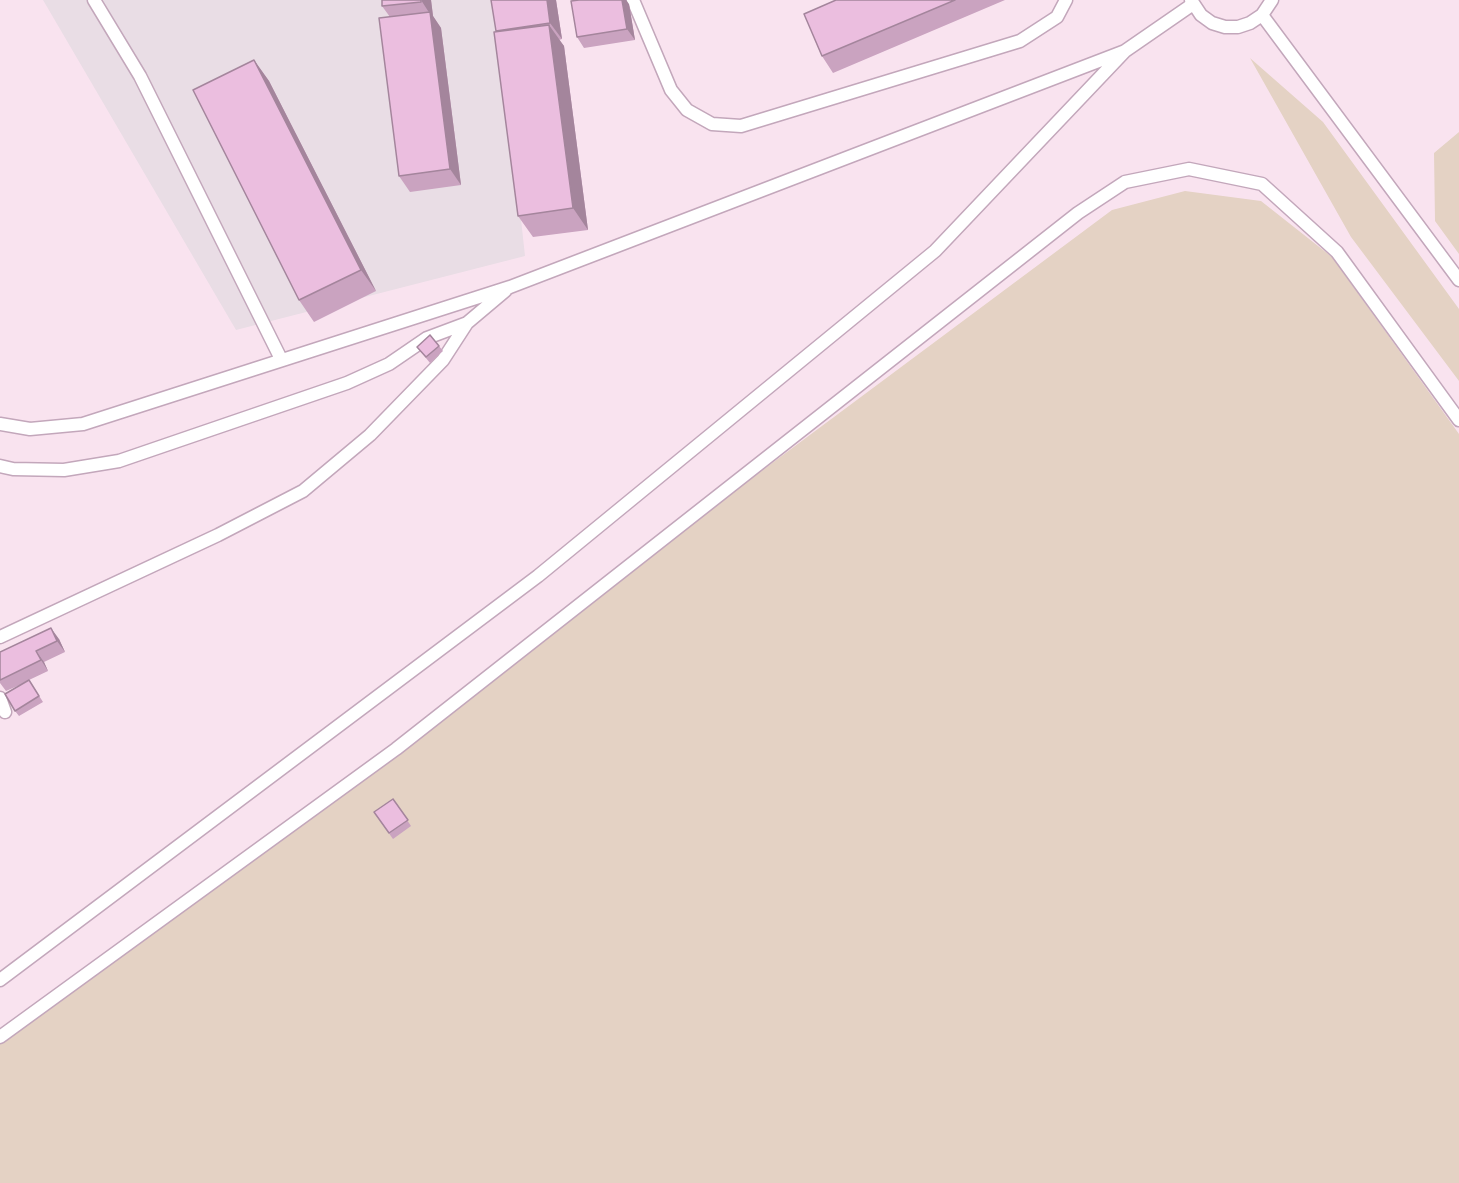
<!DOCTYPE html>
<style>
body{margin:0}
canvas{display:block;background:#f9e3ef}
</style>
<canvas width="1459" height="1183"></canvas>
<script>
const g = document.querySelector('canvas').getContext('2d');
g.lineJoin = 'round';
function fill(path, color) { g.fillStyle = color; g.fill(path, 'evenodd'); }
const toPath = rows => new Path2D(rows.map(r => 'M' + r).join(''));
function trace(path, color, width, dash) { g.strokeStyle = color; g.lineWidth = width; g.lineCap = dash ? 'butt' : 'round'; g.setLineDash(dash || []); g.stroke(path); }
fill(toPath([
 [43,0,497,0,525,256,236,330]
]), '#e9dde5');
fill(toPath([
 [1250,58,1323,122,1459,309,1459,381,1351,237],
 [1459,132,1459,254,1435,221,1434,153],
 [1185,191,1261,201,1332,257,1459,434,1459,1183,0,1183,0,1038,1112,210]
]), '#e4d2c4');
const lane = toPath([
 [94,0,140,76,281,359],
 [633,0,671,90,687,110,712,124,741,126,1020,41,1057,17,1066,0],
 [1191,0,1201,15,1212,23,1225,27,1238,27,1250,23,1262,15,1272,0],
 [1262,15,1459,280],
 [0,424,30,429,83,424,510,287,1125,51,1193,4],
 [0,466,13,469,64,470,119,461,347,383,389,364,427,338,467,323],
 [0,637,218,535,303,491,370,435,443,360,467,323,505,291],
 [0,698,5,712],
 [0,980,538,576,935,251,1125,51],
 [0,1037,396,749,1078,213,1125,182,1189,169,1262,184,1337,252,1459,420]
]);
trace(lane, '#c3a7bb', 15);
trace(lane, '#fff', 12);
fill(toPath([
 [431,0,433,16,441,28,461,185,410,192,399,176,390,17,382,6],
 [491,0,556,0,562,39,559,40,564,46,588,230,533,237,518,216,496,31],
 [955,0,1005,0,833,73,822,56],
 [629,4,635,40,584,48,577,37],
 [254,60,269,81,376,291,314,322,299,300],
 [439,346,443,351,430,363,417,347],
 [59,639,65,652,44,662,48,671,29,680,43,702,19,716,15,711,22,684,6,691,0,683,0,652],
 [393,799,411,826,393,839,374,812]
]), '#caa3c0');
fill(toPath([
 [421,0,431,0,433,16,441,28,461,185,450,169,430,14],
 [547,0,556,0,562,39,550,23],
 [622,0,626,0,629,4,635,40,627,29],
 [549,25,564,46,588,230,573,208],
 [254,60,269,81,376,291,361,270],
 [51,628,59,639,65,652,57,641],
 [36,651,44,662,48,671,41,660]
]), '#a4859c');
const building = toPath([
 [382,0,421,0,421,2,382,6,382,0],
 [491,0,547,0,550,23,496,31,491,0],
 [579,0,622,0,627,29,577,37,571,1,579,0],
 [836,0,955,0,822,56,804,14,836,0],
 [430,12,450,169,399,176,379,18,430,12],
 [549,25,573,208,518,216,494,32,549,25],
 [254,60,361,270,299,300,193,90,254,60],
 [430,335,439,346,426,357,417,347,430,335],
 [51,628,57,641,36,651,41,660,0,680,0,652,51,628],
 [29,680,39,696,15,711,5,694,29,680],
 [393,799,408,820,389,833,374,812,393,799]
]);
fill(building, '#ebbedf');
trace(building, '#a4859c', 1.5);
</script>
